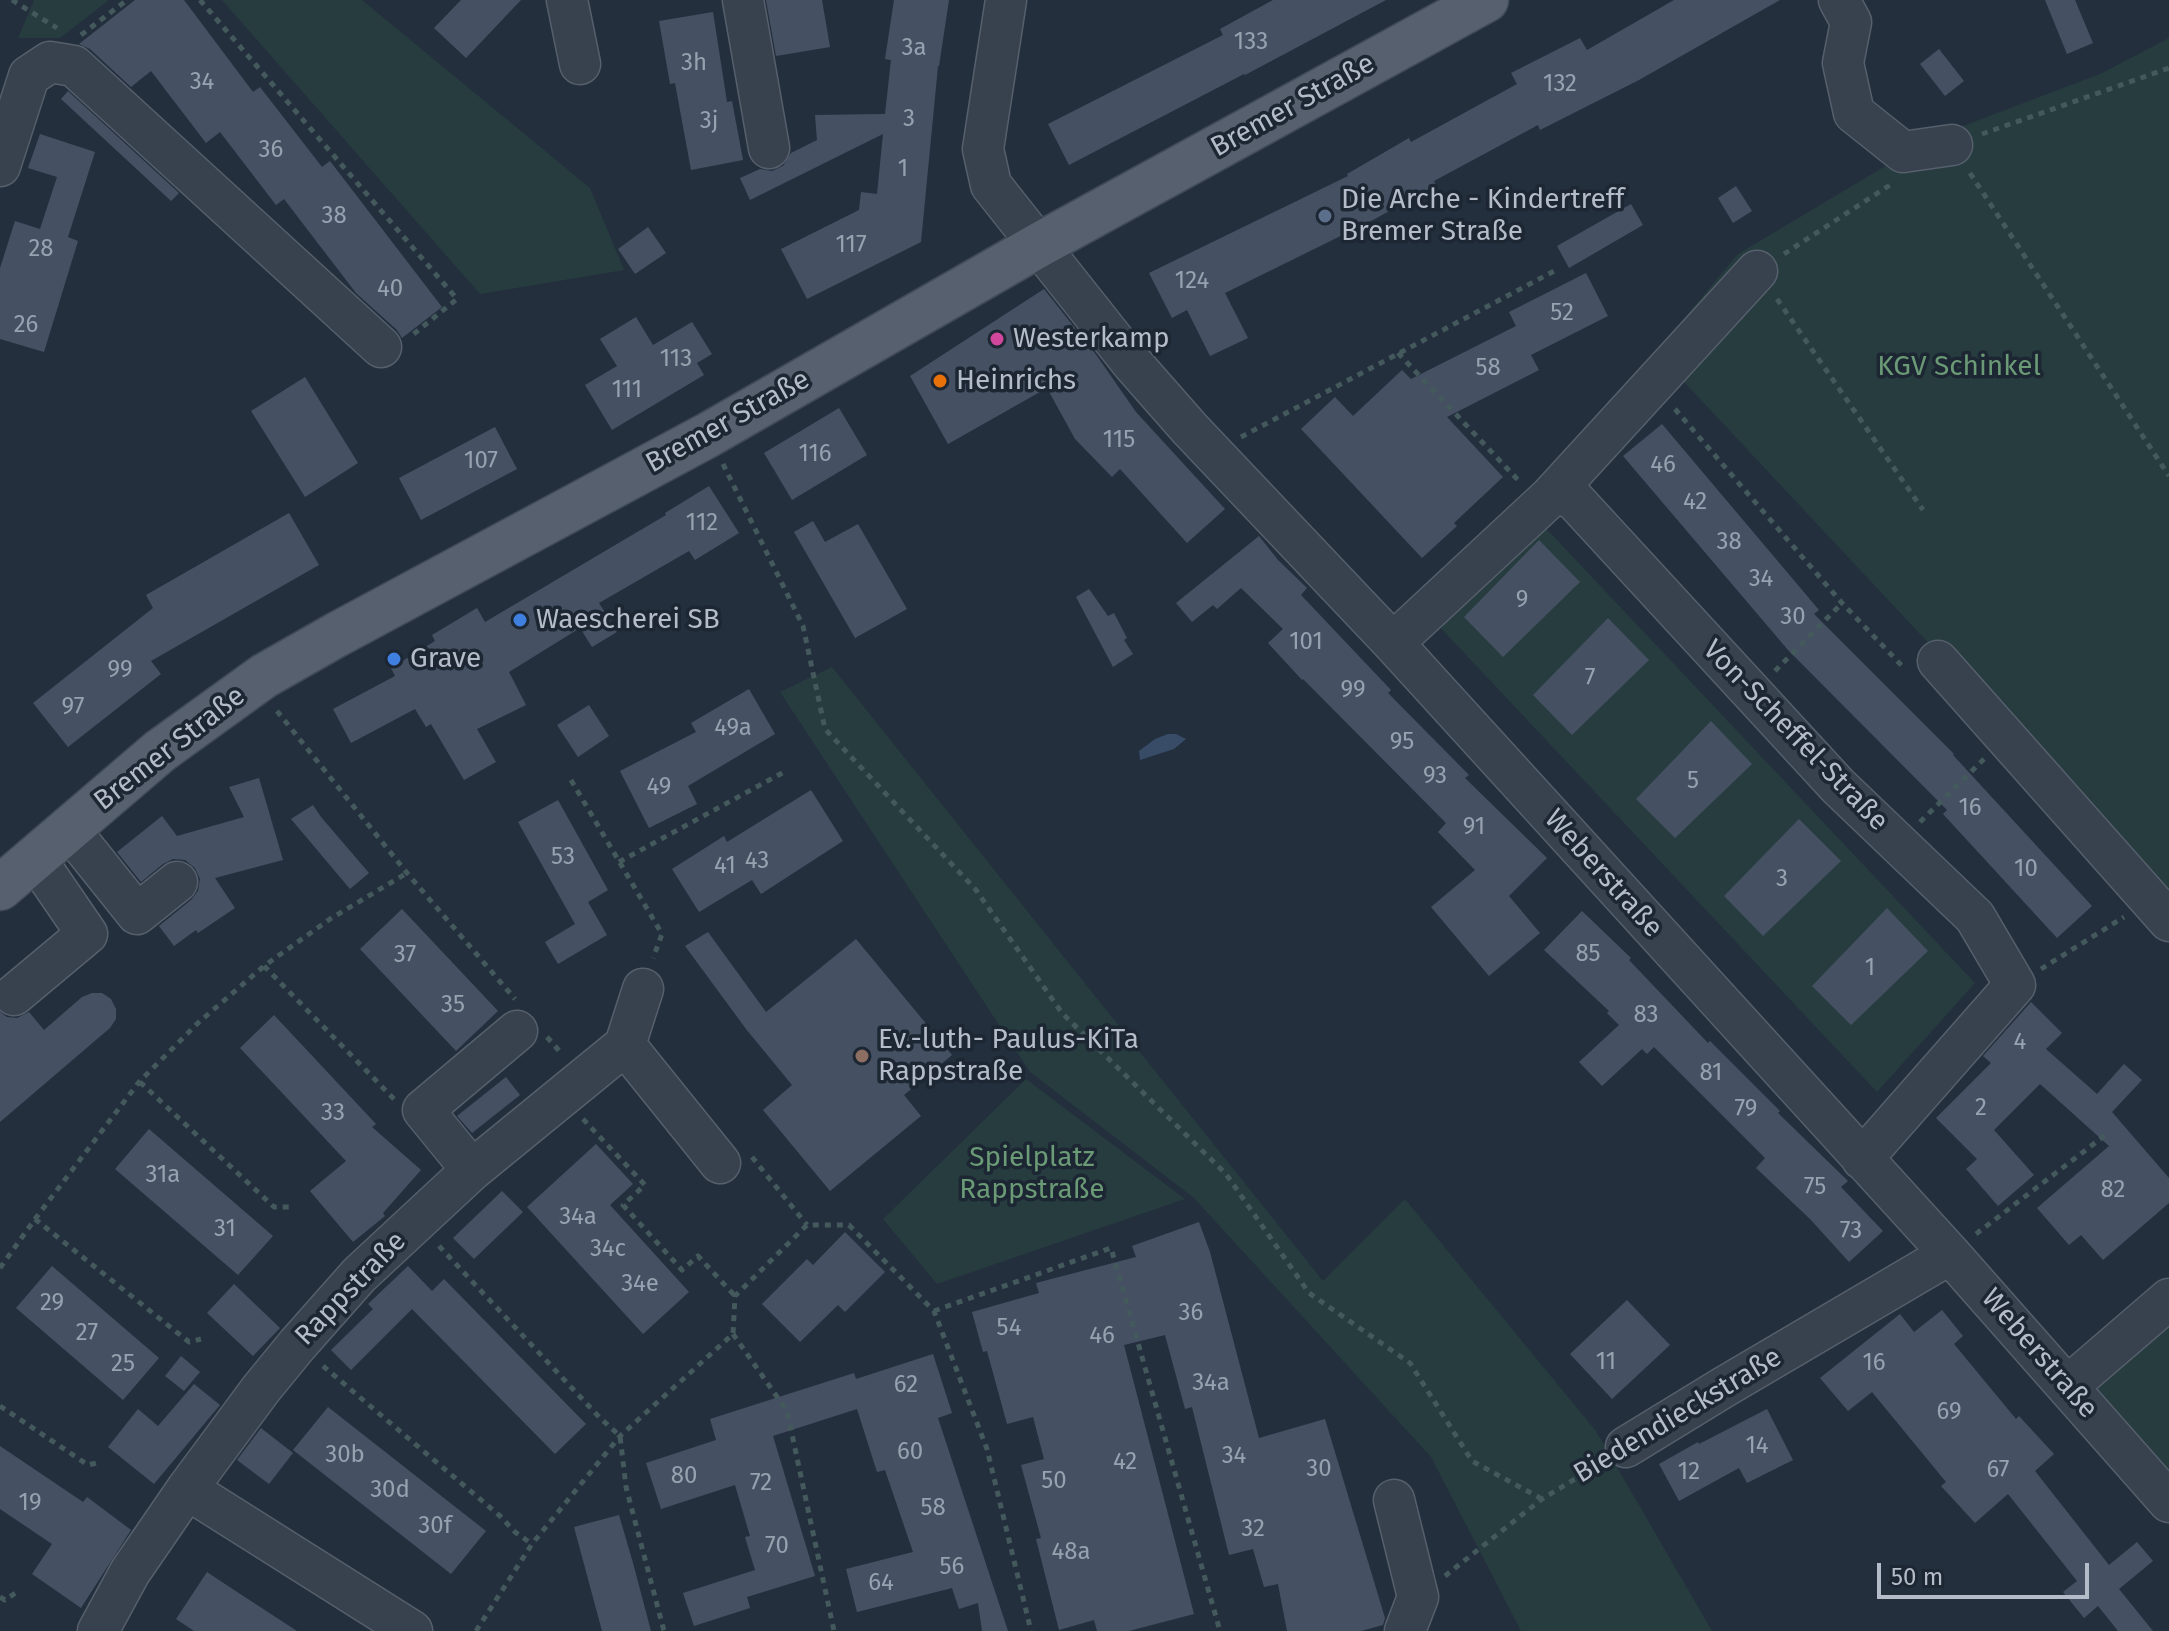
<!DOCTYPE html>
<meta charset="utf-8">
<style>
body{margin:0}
#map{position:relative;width:2169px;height:1631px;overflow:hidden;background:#242f3e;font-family:"Fira Sans",sans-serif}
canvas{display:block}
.scale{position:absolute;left:1877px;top:1563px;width:212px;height:36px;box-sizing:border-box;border:4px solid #b4bcc9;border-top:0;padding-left:10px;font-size:24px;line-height:28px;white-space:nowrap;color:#b4bcc9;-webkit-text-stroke:6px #1d2633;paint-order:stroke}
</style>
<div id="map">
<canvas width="2169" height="1631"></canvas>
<div class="scale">50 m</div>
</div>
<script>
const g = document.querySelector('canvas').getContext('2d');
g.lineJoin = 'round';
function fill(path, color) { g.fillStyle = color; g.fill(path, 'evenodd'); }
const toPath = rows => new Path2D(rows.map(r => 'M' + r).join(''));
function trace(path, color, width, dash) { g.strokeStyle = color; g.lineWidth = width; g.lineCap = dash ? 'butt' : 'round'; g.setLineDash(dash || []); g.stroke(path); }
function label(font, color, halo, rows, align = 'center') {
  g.font = font + ' "Fira Sans",sans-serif'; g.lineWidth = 7; g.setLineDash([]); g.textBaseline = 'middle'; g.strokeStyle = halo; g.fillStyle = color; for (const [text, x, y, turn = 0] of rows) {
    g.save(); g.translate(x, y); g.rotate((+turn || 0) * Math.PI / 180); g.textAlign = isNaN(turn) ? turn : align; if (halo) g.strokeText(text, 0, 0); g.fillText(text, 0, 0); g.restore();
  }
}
fill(toPath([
 [34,0,109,0,60,38,18,38],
 [222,0,362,0,590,188,624,270,480,294],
 [2169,38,2169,900,1656,352,1738,254,1934,137,2100,74],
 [1541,523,1975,983,1877,1092,1437,624],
 [832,667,1323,1281,1405,1199,1596,1431,1712,1631,1521,1631,1431,1457,1194,1198,1030,1072,780,692],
 [1026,1079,1185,1199,937,1284,883,1219],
 [2169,1313,2169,1502,2070,1399]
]), '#263c3f');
fill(toPath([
 [1168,734,1176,734,1186,739,1174,749,1140,760,1139,751,1155,739]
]), '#394c67');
fill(toPath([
 [135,0,184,0,253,92,260,87,322,167,330,161,442,307,402,338,397,330,356,293,284,199,276,205,220,132,206,143,151,71,131,87,90,49,79,44],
 [461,0,521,0,466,58,434,28],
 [766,0,822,0,830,47,776,56],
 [894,0,949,0,939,66,938,66,921,242,807,299,781,249,859,210,861,192,877,194,883,134,750,200,740,178,760,169,772,171,783,166,791,153,817,140,815,115,885,114,891,60,885,59],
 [1273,0,1386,0,1245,75,1244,74,1069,165,1048,124,1223,35,1220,29],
 [1674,0,1780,0,1639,80,1540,130,1538,125,1434,181,1436,185,1373,220,1225,293,1248,338,1210,356,1187,310,1172,318,1149,273,1348,176,1347,174,1409,138,1411,142,1517,84,1511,73,1580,38,1587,50],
 [2045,0,2075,0,2093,43,2067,54],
 [713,12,727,102,732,101,743,160,691,170,675,83,670,84,659,21],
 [1939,49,1964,81,1945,96,1920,64],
 [68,91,179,193,171,201,61,99],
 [40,134,95,152,68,237,78,241,44,352,0,339,0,268,15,221,40,229,57,177,28,168],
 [1736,186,1752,211,1733,223,1718,198],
 [1631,204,1643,225,1569,268,1557,246],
 [648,227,666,253,635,274,618,249],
 [1586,273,1608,316,1531,355,1539,370,1447,417,1503,477,1454,523,1457,526,1422,558,1301,429,1335,397,1353,416,1402,370,1411,379,1516,326,1509,312],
 [1044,289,1097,356,1136,412,1225,509,1187,543,1120,469,1112,477,1075,439,1047,388,948,444,910,376],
 [636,317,653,345,692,322,712,354,697,363,704,375,612,430,585,385,617,366,600,339],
 [305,377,358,463,305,497,251,411],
 [839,408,867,455,792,500,764,453],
 [1662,424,1819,610,1814,614,1954,754,1953,755,2092,906,2057,938,1943,814,1947,810,1788,650,1623,456],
 [495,427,517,469,421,520,399,478],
 [709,486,739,533,695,560,689,551,599,603,617,632,592,647,580,628,509,672,526,705,477,729,496,762,464,780,431,724,426,727,415,709,351,743,333,709,395,676,391,668,435,641,432,635,477,608,485,622,666,515,665,513],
 [289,513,319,565,151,661,161,674,68,747,33,703,153,608,146,595],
 [813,521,825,542,858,524,907,609,855,638,794,532],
 [1259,536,1278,560,1307,588,1301,595,1391,690,1388,693,1469,775,1465,778,1547,858,1509,896,1540,933,1489,976,1431,907,1475,870,1438,832,1446,823,1303,679,1302,680,1268,643,1283,629,1241,588,1217,609,1213,605,1192,622,1176,603],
 [1539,540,1580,582,1503,657,1464,617],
 [1089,589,1108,616,1114,613,1127,638,1124,640,1133,654,1113,667,1076,597],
 [1608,618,1649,660,1572,735,1533,695],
 [749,689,775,734,688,786,697,804,649,828,620,771,696,732,691,723],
 [589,705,609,736,578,757,557,725],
 [1711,721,1752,764,1675,838,1636,799],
 [259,778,283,860,215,878,235,908,198,933,196,930,174,946,159,926,191,900,198,891,200,879,195,868,185,860,173,859,163,864,141,882,117,852,162,816,177,836,244,817,229,787],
 [811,790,843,841,761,894,752,880,699,912,672,869,724,836,727,842],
 [558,800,608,890,588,902,607,935,558,964,545,942,575,924,518,822],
 [313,805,321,817,369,873,350,889,291,819],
 [1799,819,1841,861,1763,936,1724,896],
 [1887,908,1928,951,1851,1025,1812,986],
 [402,909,498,1011,456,1051,360,949],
 [1582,911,1631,958,1629,960,1708,1043,1710,1041,1780,1111,1778,1113,1848,1181,1841,1187,1883,1231,1849,1262,1810,1219,1756,1168,1765,1158,1654,1047,1647,1054,1642,1049,1602,1086,1579,1062,1619,1025,1607,1013,1609,1011,1544,950],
 [708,932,766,1012,856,939,952,1055,904,1095,921,1116,830,1191,763,1110,792,1085,746,1029,685,946],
 [92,993,102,993,111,999,116,1009,116,1019,110,1028,0,1122,0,1012,7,1017,17,1018,29,1012,44,1030,82,997],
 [2031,1002,2062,1033,2046,1049,2097,1094,2124,1064,2142,1080,2112,1112,2169,1178,2169,1203,2103,1260,2081,1235,2069,1245,2037,1208,2109,1146,2040,1084,1994,1130,2034,1175,1998,1206,1966,1169,1977,1159,1936,1118,1991,1063,1983,1056],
 [274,1015,376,1124,372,1127,421,1170,383,1213,385,1216,353,1242,310,1191,346,1161,240,1048],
 [506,1077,520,1095,472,1133,457,1116],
 [149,1129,273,1236,238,1275,115,1169],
 [596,1144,633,1184,610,1205,689,1292,643,1334,527,1207],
 [502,1191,523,1212,474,1259,453,1238],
 [1199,1222,1210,1252,1259,1438,1325,1419,1385,1618,1383,1625,1361,1631,1287,1631,1278,1584,1264,1587,1253,1549,1229,1555,1192,1407,1185,1409,1165,1335,1124,1345,1194,1614,1129,1631,1097,1631,1094,1620,1059,1630,1036,1539,1041,1538,1021,1465,1044,1459,1033,1417,1007,1424,987,1351,983,1352,972,1312,1039,1293,1036,1283,1136,1257,1132,1246],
 [845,1232,885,1272,845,1312,838,1305,800,1342,762,1304,807,1259,813,1265],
 [52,1266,159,1358,123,1400,16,1308],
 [408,1266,432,1291,444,1279,586,1424,555,1454,412,1309,351,1370,331,1350,373,1309,368,1304],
 [234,1284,280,1328,253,1356,207,1313],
 [1627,1300,1670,1345,1612,1399,1570,1354],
 [1942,1310,1963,1336,1954,1344,2016,1419,2019,1416,2054,1454,2035,1471,2109,1565,2137,1542,2153,1561,2119,1589,2153,1631,2118,1631,2098,1606,2084,1618,2063,1592,2077,1581,2008,1494,1975,1523,1941,1486,1946,1482,1872,1392,1848,1411,1820,1378,1900,1314,1914,1332],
 [933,1354,952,1413,938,1418,1008,1631,982,1631,978,1603,959,1609,952,1588,857,1612,846,1569,913,1552,885,1470,877,1472,857,1409,773,1436,815,1576,747,1597,750,1608,694,1626,683,1593,755,1570,745,1537,750,1536,735,1485,661,1509,646,1463,716,1440,710,1419,854,1373,856,1379],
 [181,1356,200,1372,184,1391,165,1376],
 [194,1384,220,1405,154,1484,108,1447,138,1409,158,1426],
 [328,1407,486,1531,451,1574,293,1450],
 [1767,1409,1793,1460,1747,1483,1739,1468,1679,1501,1659,1464,1698,1442,1699,1444],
 [261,1428,293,1453,269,1484,237,1460],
 [0,1446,83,1502,87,1497,131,1530,81,1608,32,1574,52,1544,0,1509],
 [619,1515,633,1563,651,1631,602,1631,574,1527],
 [207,1572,228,1586,297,1631,194,1631,176,1619]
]), '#455162');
const minor = toPath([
 [567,0,580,64],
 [743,0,769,148],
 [1006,0,983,149,991,185,1132,363,1190,429,1393,643,1950,1254,2169,1502],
 [1839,0,1851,22,1843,63,1854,113,1903,152,1952,145],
 [0,166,29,76,50,62,74,66,381,347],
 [1550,497,1757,271],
 [1393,643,1550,497,1569,494,1838,786,1975,917,2015,985,1862,1159],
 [1938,661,2169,921],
 [69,829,137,914,177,882],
 [14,995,87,934,35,858],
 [625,1045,720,1163],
 [472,1170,423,1110,517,1031],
 [2068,1386,2169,1299],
 [1626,1447,1724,1387,1950,1254],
 [187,1489,412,1631],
 [1394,1500,1418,1597,1405,1631],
 [98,1631,130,1572,187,1489,261,1389,297,1345,359,1275,472,1170,625,1045,643,989]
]);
const major = toPath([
 [0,888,160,751,264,676,336,635,708,435,1039,245,1486,0]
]);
trace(minor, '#565f6c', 43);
trace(major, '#414a57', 47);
trace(toPath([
 [12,0,57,28],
 [200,0,457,299,410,337],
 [81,35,127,0],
 [1982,134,2169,68],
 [1970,173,2169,476],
 [1784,254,1893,183],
 [1777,299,1923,510],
 [1398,353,1519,481],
 [1675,409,1842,603,1904,668],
 [1241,437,1558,269],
 [723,464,803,626,825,729,976,890,1062,1013,1226,1174,1309,1293,1410,1363,1472,1461,1542,1499],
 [1775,671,1842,603],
 [277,711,407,873,515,999],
 [571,780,662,934,653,958],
 [1920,822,1984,759],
 [619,862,784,772],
 [264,966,394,1099],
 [2041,969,2124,917],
 [547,1037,562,1054],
 [140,1082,274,1207,294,1207],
 [583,1119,645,1185,623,1205,682,1270,698,1256,735,1296],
 [752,1157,807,1225],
 [35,1219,189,1342,201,1339],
 [1976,1234,2108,1133],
 [439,1246,600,1418,620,1436,626,1487,664,1631],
 [0,1268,35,1219,139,1082,198,1023,264,966,330,919,407,873],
 [934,1311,1111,1248,1220,1631],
 [733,1334,787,1411,834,1631],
 [323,1366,500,1516,515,1532,532,1544],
 [0,1406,88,1465,101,1462],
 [1445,1576,1542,1499,1598,1465],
 [0,1597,5,1600,17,1592],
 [476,1631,532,1544,620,1436,733,1334,735,1296,807,1225,849,1225,934,1311,987,1449,1031,1631]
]), '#44595c', 5, [6, 6]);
trace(minor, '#38414e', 40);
trace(major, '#56606e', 44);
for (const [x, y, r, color] of [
 [1325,216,8,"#5c6f8a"],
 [997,339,8,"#d1479c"],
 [940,381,8,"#e8710a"],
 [520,620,8,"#3f7fe0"],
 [394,659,8,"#3f7fe0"],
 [862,1056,8,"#8d6e63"]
]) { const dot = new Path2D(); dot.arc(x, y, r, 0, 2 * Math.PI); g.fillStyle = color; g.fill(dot); trace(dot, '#1d2633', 3); }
label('24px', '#98a1af', null, [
 ["133",1251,42],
 ["3a",914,48],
 ["3h",694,63],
 ["34",202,82],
 ["132",1560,84],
 ["3",909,119],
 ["3j",709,121],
 ["36",271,150],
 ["1",903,169],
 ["38",334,216],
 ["117",851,245],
 ["28",41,249],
 ["124",1192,281],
 ["40",390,289],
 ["52",1562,313],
 ["26",26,325],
 ["113",676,359],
 ["58",1488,368],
 ["111",627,390],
 ["115",1119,440],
 ["116",815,454],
 ["107",481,461],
 ["46",1663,465],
 ["42",1695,502],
 ["112",702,523],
 ["38",1729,542],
 ["34",1761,579],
 ["9",1522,600],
 ["30",1793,617],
 ["101",1306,642],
 ["99",120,670],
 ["7",1590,678],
 ["99",1353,690],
 ["97",73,707],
 ["49a",733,728],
 ["95",1402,742],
 ["93",1435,776],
 ["5",1693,781],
 ["49",659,787],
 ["16",1970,808],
 ["91",1474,827],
 ["53",563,857],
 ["43",757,861],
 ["41",725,866],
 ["10",2026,869],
 ["3",1782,879],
 ["85",1588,954],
 ["37",405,955],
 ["1",1870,968],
 ["35",453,1005],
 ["83",1646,1015],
 ["4",2020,1042],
 ["81",1711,1073],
 ["2",1981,1108],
 ["79",1746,1109],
 ["33",333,1113],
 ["31a",163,1175],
 ["75",1815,1187],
 ["82",2113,1190],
 ["34a",578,1217],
 ["31",225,1229],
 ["73",1851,1231],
 ["34c",608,1249],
 ["34e",640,1284],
 ["29",52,1303],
 ["36",1191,1313],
 ["54",1009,1328],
 ["27",87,1333],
 ["46",1102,1336],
 ["11",1606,1362],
 ["16",1874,1363],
 ["25",123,1364],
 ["34a",1211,1383],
 ["62",906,1385],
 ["69",1949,1412],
 ["14",1757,1446],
 ["60",910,1452],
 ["30b",345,1455],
 ["34",1234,1456],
 ["42",1125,1462],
 ["30",1319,1469],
 ["67",1998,1470],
 ["12",1689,1472],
 ["80",684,1476],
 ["50",1054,1481],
 ["72",761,1483],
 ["30d",390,1490],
 ["19",30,1503],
 ["58",933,1508],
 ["30f",435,1526],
 ["32",1253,1529],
 ["70",777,1546],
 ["48a",1071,1552],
 ["56",952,1567],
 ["64",881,1583]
]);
label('28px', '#b4bcc9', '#1d2633', [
 ["Bremer Straße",1293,106,-29],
 ["Bremer Straße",728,422,-29],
 ["Von-Scheffel-Straße",1795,736,46],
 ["Bremer Straße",170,749,-38],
 ["Weberstraße",1603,874,48],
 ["Rappstraße",351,1289,-46],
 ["Weberstraße",2039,1354,49],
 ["Biedendieckstraße",1678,1416,-31]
]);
label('28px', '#b4bcc9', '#1d2633', [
 ["Die Arche - Kindertreff",1341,200],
 ["Bremer Straße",1341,232],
 ["Westerkamp",1013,339],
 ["Heinrichs",956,381],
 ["Waescherei SB",536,620],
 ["Grave",410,659],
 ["Ev.-luth- Paulus-KiTa",878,1040],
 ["Rappstraße",878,1072]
], 'left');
label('28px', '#6b9a76', '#1d2633', [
 ["KGV Schinkel",1959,367],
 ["Spielplatz",1032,1158],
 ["Rappstraße",1032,1190]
]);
</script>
